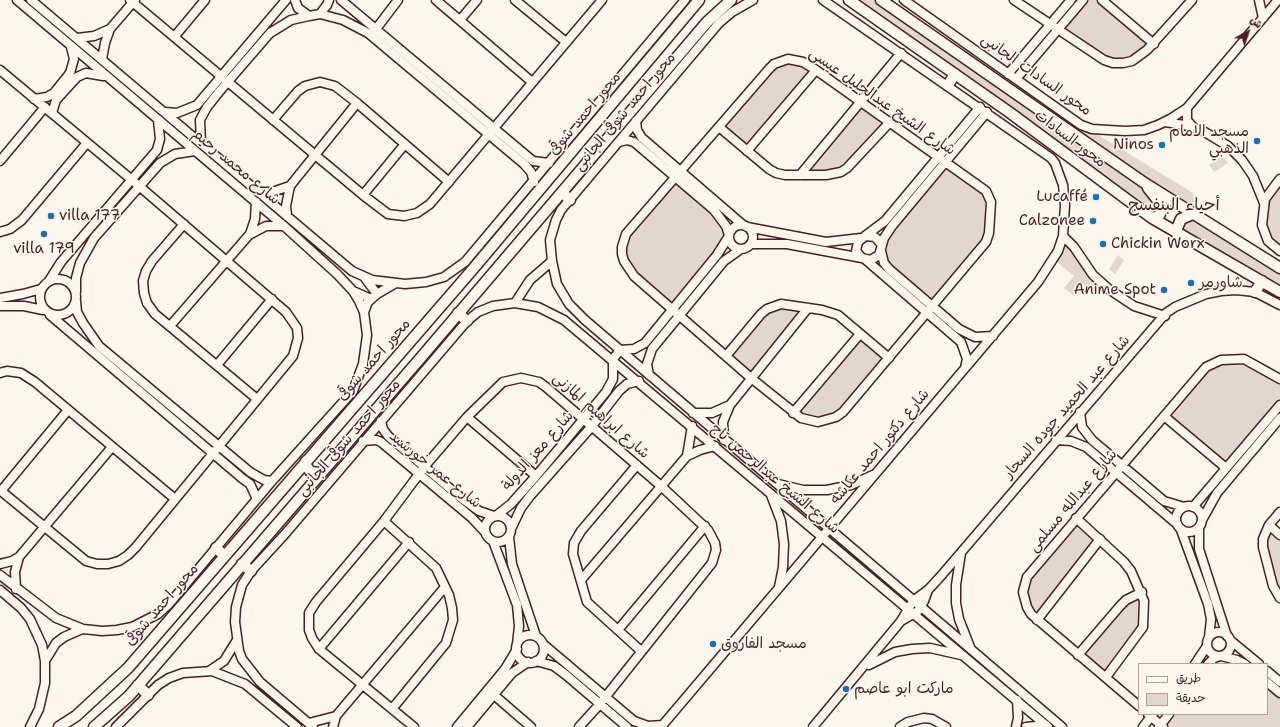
<!DOCTYPE html>
<meta charset="utf-8">
<style>
body{margin:0}
#map{position:relative;width:1280px;height:727px;overflow:hidden;background:#fbf7ec;font-family:"Shantell Sans","Playpen Sans Arabic",sans-serif}
canvas{display:block}
.legend{position:absolute;left:1138px;top:663px;width:130px;height:52px;box-sizing:border-box;background:#fbf7ec;border:1px solid #b4a19f;margin:0;padding:5px 7px;list-style:none;font-size:12px;color:#4a1f2b}
.legend li{display:flex;align-items:center;gap:8px;height:20px}
.legend b{width:20px;border:1px solid #b4a19f}
.north{position:absolute;left:1228px;top:12px;width:40px;height:40px;-webkit-text-stroke:3px #fbf7ec;paint-order:stroke;rotate:40deg;font-size:11px;font-weight:700;line-height:16px;text-align:center;color:#4a1f2b}
.north::after{content:'';display:block;margin:auto;width:14px;height:18px;background:#4a1f2b;clip-path:polygon(50% 0,100% 100%,50% 72%,0 100%)}
</style>
<div id="map">
<canvas width="1280" height="727"></canvas>
<ul class="legend">
<li><b style="height:5px;background:#fbf7ec"></b>طريق</li>
<li><b style="height:11px;background:#e2d7d0"></b>حديقة</li>
</ul>
<div class="north">ش</div>
</div>
<script>
const context = document.querySelector('canvas').getContext('2d');
context.lineJoin = 'round';
function paint(path, color) { context.fillStyle = color; context.fill(path, 'evenodd'); }
const poly = rows => new Path2D(rows.map(r => 'M' + r).join(''));
function trace(path, color, width, dash) { context.strokeStyle = color; context.lineWidth = width; context.lineCap = dash ? 'butt' : 'round'; context.setLineDash(dash || []); context.stroke(path); }
function write(font, color, halo, rows, align = 'center') {
  context.font = font + ' "Shantell Sans","Playpen Sans Arabic",sans-serif'; context.lineWidth = 3; context.setLineDash([]); context.textBaseline = 'middle'; context.strokeStyle = halo; context.fillStyle = color; for (const [text, x, y, turn = 0] of rows) {
    context.save(); context.translate(x, y); context.rotate((+turn || 0) * Math.PI / 180); context.textAlign = isNaN(turn) ? turn : align; if (halo) context.strokeText(text, 0, 0); context.fillText(text, 0, 0); context.restore();
  }
}
const green = poly([
 [849,0,881,0,1051,118,1056,109,1092,129,1103,138,1193,193,1195,207,1203,220,1280,267,1280,291,1177,234,1187,215,1147,184,1162,205,1157,217],
 [1071,0,1102,0,1154,44,1141,55,1113,63,1050,25],
 [788,59,816,70,747,151,719,127,769,69],
 [861,101,890,122,847,168,800,175],
 [1223,156,1228,163,1214,172,1209,165],
 [945,162,989,194,988,238,933,306,884,263,884,238],
 [676,177,714,210,729,236,672,310,628,268,623,240],
 [1280,179,1280,251,1265,237,1267,196],
 [1063,236,1097,279,1088,288,1084,285,1074,296,1064,288,1074,276,1053,259],
 [1118,255,1124,260,1115,274,1109,269],
 [774,305,808,308,751,378,726,356],
 [860,334,889,358,848,405,827,421,793,413],
 [1236,358,1280,379,1280,405,1226,468,1164,416,1200,372],
 [1076,518,1100,539,1037,620,1027,607,1027,577],
 [1269,525,1280,535,1280,598,1264,553],
 [1142,592,1145,619,1106,677,1078,655,1120,606],
 [1267,682,1280,693,1280,727,1163,727,1169,714,1267,714]
]);
const minor = poly([
 [31,0,352,271,372,280,405,284,426,282,444,277,465,262,685,0],
 [130,0,363,195,388,214,404,216,417,213,430,204,602,0],
 [295,0,298,8,309,16,320,14,327,5,329,0],
 [341,0,533,161,549,163],
 [436,0,532,82],
 [515,0,566,42],
 [753,0,732,12,719,23,561,210,556,220,550,240,552,261,557,284,569,304,585,320,1062,727],
 [904,0,1081,125,1092,129,1125,131,1144,130,1158,125,1170,119,1187,108,1278,0],
 [1014,0,1104,60,1113,63,1123,63,1132,61,1147,50,1192,0],
 [1102,0,1154,44],
 [1259,0,1263,18],
 [320,14,343,20,368,33,524,164,531,172,534,182],
 [460,20,477,0],
 [376,29,398,0],
 [175,36,205,0],
 [77,38,94,36,110,29],
 [102,59,105,43,110,29,135,0],
 [788,59,803,62,816,70,986,191,991,202,989,233,986,242,843,412,836,417,818,422,801,418,751,378,634,276,624,261,622,254,622,247,626,234,769,69,774,64,788,59],
 [0,70,132,180,286,312,297,328,298,338,293,356,136,547,128,555,119,561,108,564,97,564,86,561,0,490],
 [1008,74,1071,0],
 [1016,79,1083,0],
 [34,99,47,97,54,93,70,73,74,59,71,47],
 [1187,108,1187,120,1193,127],
 [165,112,177,113,197,105,286,0],
 [52,113,56,100,77,77,86,73,103,76],
 [273,120,298,91,305,86,320,82,335,86,357,103,449,182],
 [636,121,637,130,642,138,743,225],
 [1165,122,1184,125,1203,131,1228,146,1242,160,1253,176,1264,203],
 [719,127,769,169,776,173,785,175,826,175,841,172,847,168,890,122],
 [619,142,627,140,634,142,714,210,726,226,729,235],
 [201,143,200,120,207,107,219,92,270,33,291,20,309,16],
 [747,151,816,70],
 [0,161,45,107],
 [800,175,901,53],
 [1280,179,1265,199,1262,225,1268,241,1280,251],
 [258,192,272,192,290,186,357,103],
 [363,195,405,144],
 [287,216,286,206,290,186],
 [184,224,152,261,146,271,143,281,144,293,147,303,155,314,257,399],
 '729 237a12 12 0 1 1 24 0a12 12 0 1 1-24 0Z',
 [747,227,826,242,861,238],
 [0,232,10,229,22,220,86,144],
 [250,234,255,219,256,202],
 [865,236,885,221,980,107],
 [865,236,875,237,882,245,879,255,871,260,862,258,856,251,858,242,865,236],
 [1063,236,1074,247,1093,275,1110,290,1134,306,1165,316],
 [751,244,787,244,862,258],
 [882,245,884,238,892,226,987,112],
 [881,251,884,263,889,269,959,329,975,337,993,336],
 [866,260,961,342,967,359,965,368],
 [365,278,377,294],
 '40 297a18 18 0 1 1 36 0a18 18 0 1 1-36 0Z',
 [49,281,61,262,157,150,160,139,158,120],
 [353,291,371,299],
 [76,292,76,278,80,263,94,238,160,163,175,154,195,151],
 [0,298,23,294,41,289],
 [76,301,77,312,83,323,99,346,250,472,264,480,272,481],
 [515,303,530,280,552,261],
 [0,306,24,306,43,310],
 [364,312,368,302,377,294,394,284],
 [50,315,243,479,250,484,257,499],
 [170,326,249,235,266,226,284,226],
 [726,356,761,314,767,309,781,304,822,310,838,315,889,358],
 [217,365,272,299],
 [0,373,7,371,21,373,35,382,175,499],
 [649,375,647,364,652,349,724,261,741,249],
 [1080,412,1082,427,1092,440,1164,501,1184,507],
 [693,413,712,413,730,405],
 [793,413,860,334],
 [1164,416,1226,468],
 [467,417,536,476],
 [381,421,383,429,388,436,460,497,479,511,494,516],
 [724,440,723,422,730,405,808,308],
 [1056,440,1071,441,1086,447,1177,524],
 [363,441,376,440,381,442,472,518,485,532],
 [687,456,692,426],
 [637,465,581,531,574,543,573,554,587,602,641,651],
 [778,484,803,490,827,490,851,485,873,475],
 [1,491,68,410],
 [771,495,781,521,784,544,783,567,779,587],
 '1176 519a13 13 0 1 1 26 0a13 13 0 1 1-26 0Z',
 [1193,507,1280,405],
 [1280,512,1269,525,1263,539,1263,547,1273,586,1280,598],
 [497,515,511,504,536,476,606,392,613,379,613,359,620,350,634,349,645,343,717,255,729,236],
 '485 529a13 13 0 1 1 26 0a13 13 0 1 1-26 0Z',
 [1076,518,1124,562,1131,571,1144,601,1143,627,1106,677],
 [1202,520,1217,493,1280,418],
 [384,521,436,568,449,595,452,608,453,620,446,643,392,709],
 [1269,525,1280,535],
 [512,527,521,508,530,496,592,426,619,391,627,384,639,381],
 [1199,528,1199,549,1227,636],
 [1181,530,1208,604,1211,619,1209,637],
 [509,537,512,564,536,636],
 [493,541,517,605,519,626,517,644],
 [961,553,956,585,956,603,959,619,970,647],
 [0,564,12,561,19,557,112,447],
 [0,575,56,618,83,629,102,631,117,630,132,627,158,614,169,604,272,481,353,391,363,364,367,335,364,312,359,301,353,291,337,274,284,226,17,0],
 [581,580,687,456,700,450,715,446],
 [16,589,15,572,19,557],
 [0,590,21,608,30,619,42,645,45,661,45,683,39,709,30,727],
 [1037,620,1100,539],
 [901,621,918,611,924,601,928,590],
 [618,630,705,526],
 '1207 644a12 12 0 1 1 24 0a12 12 0 1 1-24 0Z',
 '516 649a14 14 0 1 1 28 0a14 14 0 1 1-28 0Z',
 [1230,640,1259,664],
 [543,644,634,721,648,726,663,725],
 [319,649,409,542],
 [1078,655,1120,606,1126,600,1142,592],
 [1221,656,1237,660,1245,664],
 [45,661,56,643,64,637,82,629],
 [536,661,554,666,566,675,627,727],
 [1195,664,1207,646],
 [1208,664,1214,658,1220,656],
 [869,665,895,652,912,649,930,648,961,655],
 [209,671,224,661,237,640],
 [1267,671,1280,682],
 [1267,682,1280,693],
 [494,695,531,727],
 [1139,706,1031,614,1027,607,1023,592,1027,577,1206,367,1221,360,1244,359,1280,379],
 [1148,714,1163,727],
 [309,723,336,716],
 [116,727,158,685,169,678,183,673,212,671,245,684,297,727],
 [313,727,260,682,242,659,239,651,235,622,236,607,242,585,251,571,285,534,467,321,478,312,493,306,515,303,538,307,564,320,1048,727],
 [333,727,336,716,445,587],
 [414,727,319,649,312,638,309,630,309,613,316,602,384,521,425,466,467,417,503,382,521,378,539,382,546,387,661,486,708,530,715,543,716,550,712,563,599,705,579,727],
 [457,727,505,669,517,649],
 [467,727,512,673,528,662],
 [661,727,1038,282,1058,251,1063,236,1065,205,1063,185,1055,163,1051,158,823,0],
 [813,727,901,621,913,601,928,590,940,577,1166,313,1175,307,1206,294,1221,291,1236,290,1255,292,1280,305],
 [900,727,908,722,924,718,932,719,946,727],
 [1016,727,1018,718,1017,700],
 [1026,727,1046,725],
 [1143,727,1153,714],
 [1159,727,1169,714]
]);
const major = poly([
 [849,0,1009,112,1152,218,1280,292],
 [881,0,1146,184,1280,268],
 [948,85,955,74],
 [1148,188,1163,207,1159,216,1152,218],
 [562,192,570,200],
 [1177,234,1177,228,1181,219,1193,214],
 [1255,292,1262,281],
 [458,313,467,321],
 [306,461,306,466,311,472,321,473],
 [216,548,225,556],
 [242,564,251,571],
 [138,685,148,695],
 [59,727,76,716,128,668,473,269,699,0],
 [94,727,129,696,424,354,707,22,731,0]
]);
const markers = [
 [1257,141,4,"#1f6fb2"],
 [1162,145,4,"#1f6fb2"],
 [1096,197,4,"#1f6fb2"],
 [51,216,4,"#1f6fb2"],
 [1093,221,4,"#1f6fb2"],
 [44,234,4,"#1f6fb2"],
 [1103,244,4,"#1f6fb2"],
 [1191,283,4,"#1f6fb2"],
 [1164,290,4,"#1f6fb2"],
 [713,644,4,"#1f6fb2"],
 [846,689,4,"#1f6fb2"]
];
const streetNames = [
 ["محور السادات الجانبى",1036,75,35],
 ["شارع الشيخ عبدالجليل عيسى",882,102,35],
 ["محور احمد شوقى الجانبى",625,112,-50],
 ["محور احمد شوقى",585,114,-50],
 ["محور السادات",1070,139,37],
 ["شارع محمد رحيم",236,167,40],
 ["محور احمد شوقى",374,360,-49],
 ["شارع عبد الحميد جوده السحار",1067,407,-49],
 ["شارع ابراهيم المازنى",601,416,41],
 ["محور احمد شوقى الجانبى",349,438,-49],
 ["شارع دكتور احمد عكاشه",880,447,-50],
 ["شارع معز الدولة",538,451,-49],
 ["شارع عمر خورشيد",435,470,39],
 ["شارع الشيخ عبدالرحمن تاج",775,479,40],
 ["شارع عبدالله مسلمى",1073,501,-50],
 ["محور احمد شوقى",162,605,-49]
];
const poiNames = [
 ["مسجد الامام",1249,132],
 ["الذهبي",1249,149],
 ["Ninos",1154,145],
 ["Lucaffé",1088,197],
 ["villa 177",59,216,"left"],
 ["Calzonee",1085,221],
 ["Chickin Worx",1111,244,"left"],
 ["villa 179",44,249,"center"],
 ["شاورمر",1199,283,"left"],
 ["Anime Spot",1156,290],
 ["مسجد الفاروق",721,644,"left"],
 ["ماركت ابو عاصم",854,689,"left"]
];
const quarterNames = [
 ["أحياء البنفسج",1174,206]
];
paint(green, '#e2d7d0');
trace(minor, '#4a1f2b', 11);
trace(major, '#4a1f2b', 13);
trace(minor, '#fbf7ec', 8);
trace(major, '#fbf7ec', 10);
for (const [x, y, r, color] of markers) { const dot = new Path2D(); dot.arc(x, y, r, 0, 2 * Math.PI); context.fillStyle = color; context.fill(dot); trace(dot, '#fbf7ec', 1.5); }
write('15px', '#4a1f2b', '#fbf7ec', streetNames);
write('15px', '#4a1f2b', '#fbf7ec', poiNames, 'right');
write('17px', '#4a1f2b', '#fbf7ec', quarterNames);
</script>
